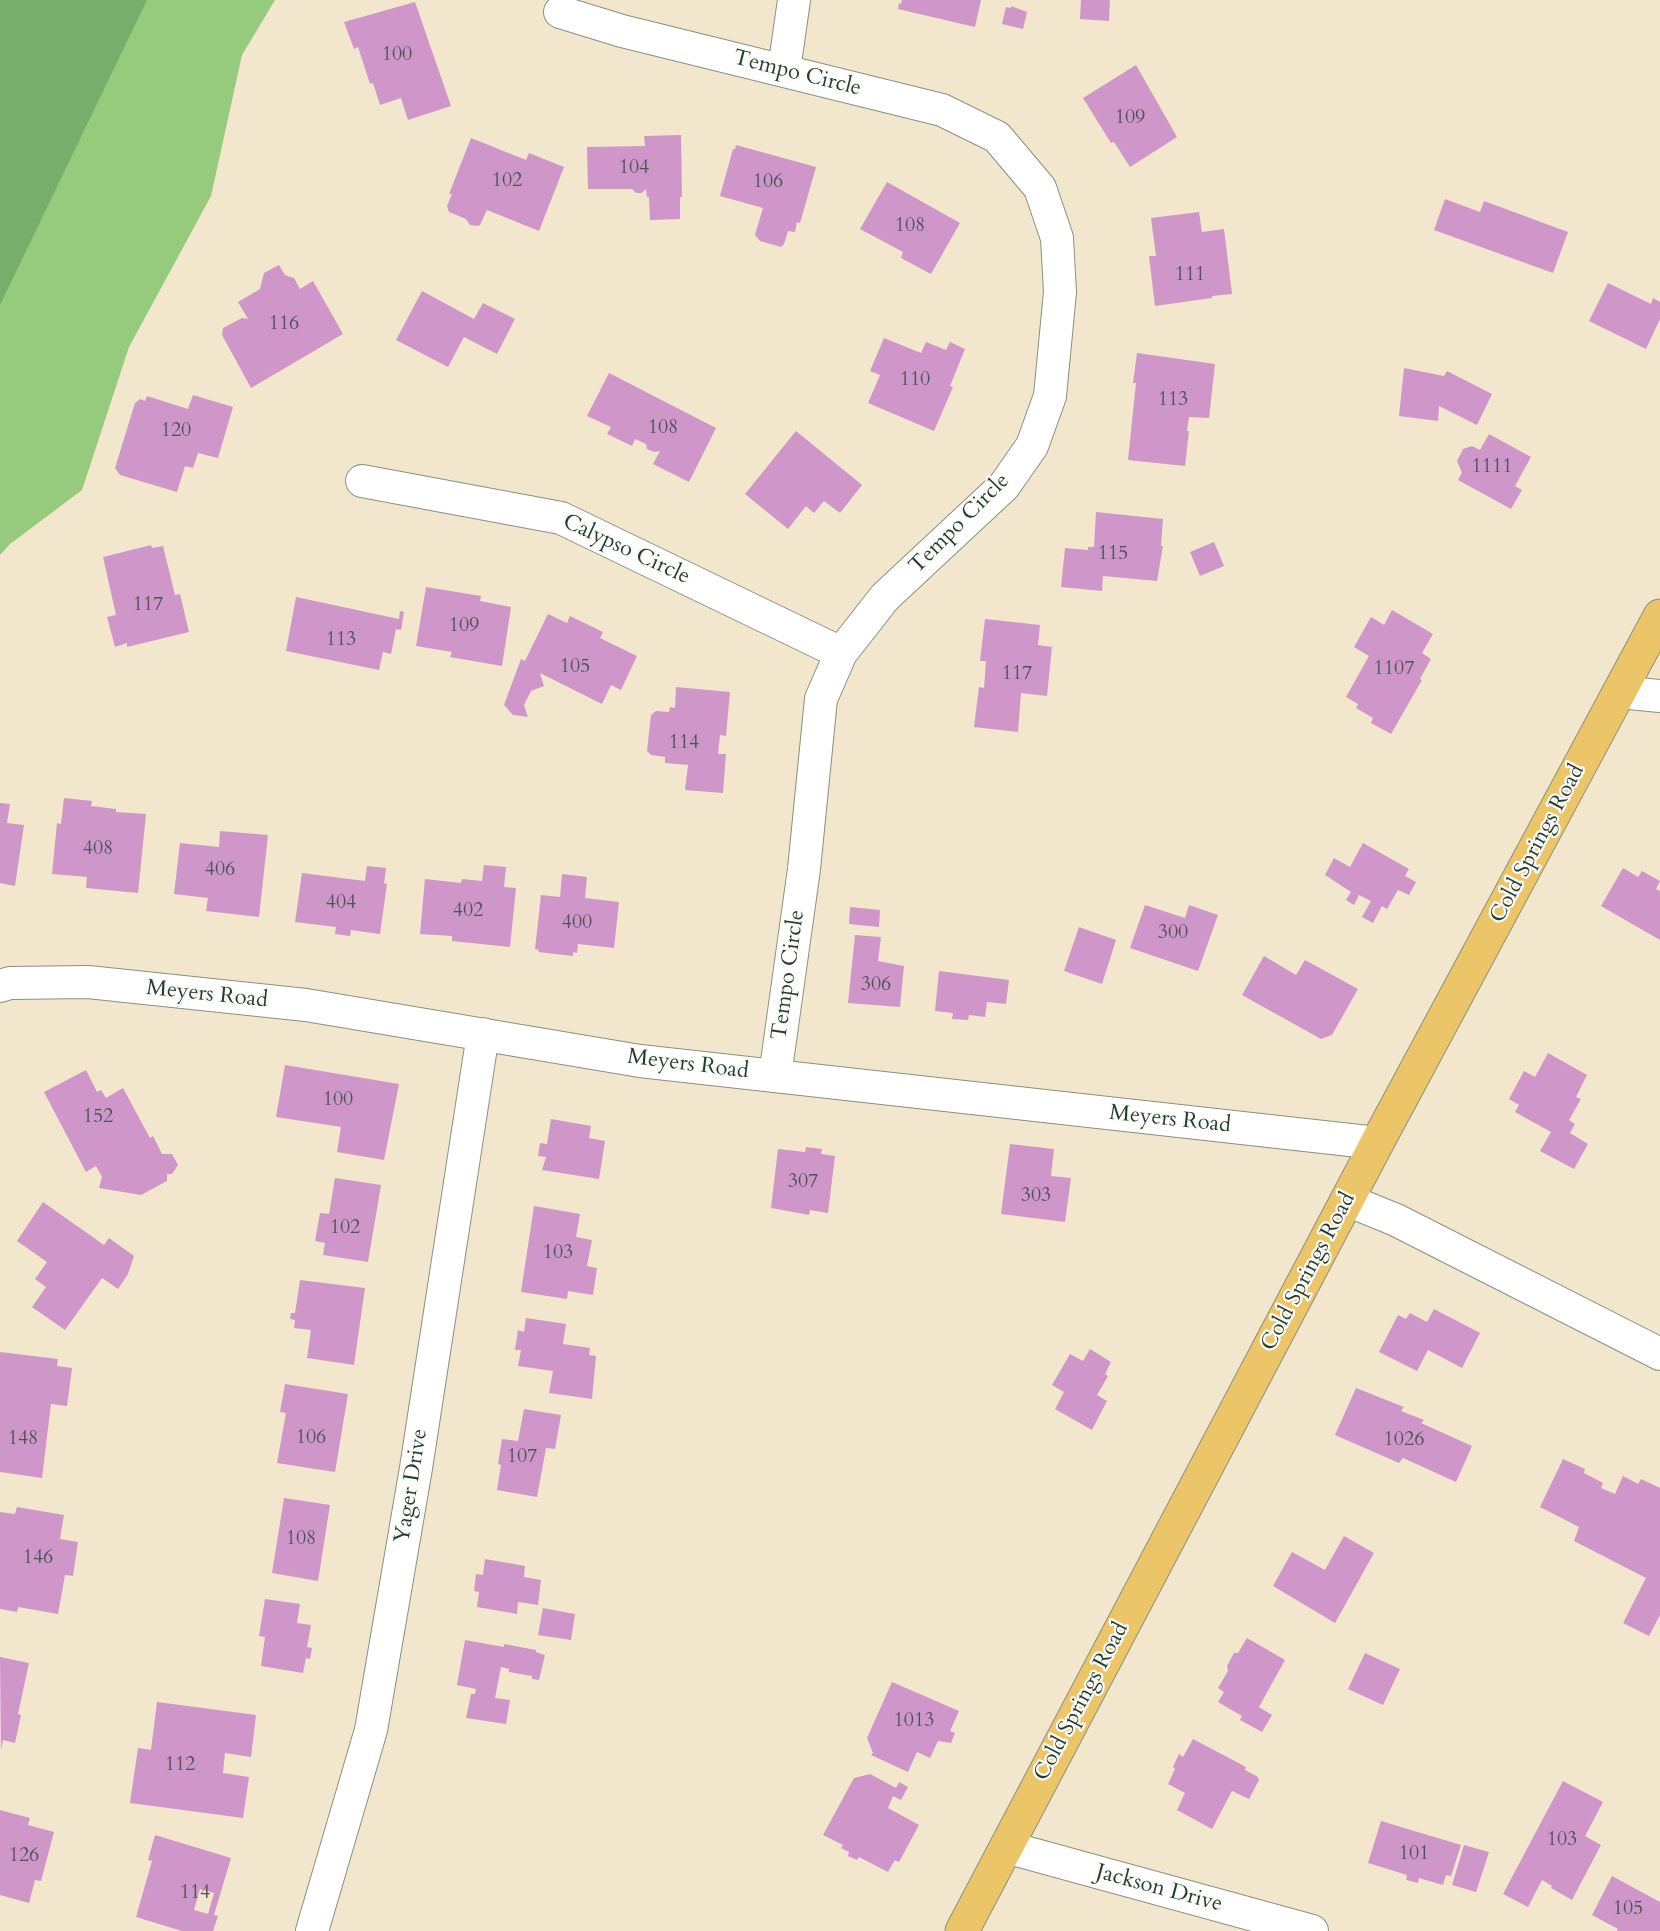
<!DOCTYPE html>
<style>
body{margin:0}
canvas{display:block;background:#f2e6cd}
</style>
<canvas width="1660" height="1931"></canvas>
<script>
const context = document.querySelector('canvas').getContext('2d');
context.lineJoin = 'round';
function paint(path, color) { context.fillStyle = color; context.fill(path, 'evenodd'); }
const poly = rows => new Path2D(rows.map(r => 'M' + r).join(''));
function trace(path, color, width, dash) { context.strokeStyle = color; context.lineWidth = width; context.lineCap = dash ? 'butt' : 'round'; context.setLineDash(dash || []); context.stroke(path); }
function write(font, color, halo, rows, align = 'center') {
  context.font = font + ' Cardo,serif'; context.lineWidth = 4.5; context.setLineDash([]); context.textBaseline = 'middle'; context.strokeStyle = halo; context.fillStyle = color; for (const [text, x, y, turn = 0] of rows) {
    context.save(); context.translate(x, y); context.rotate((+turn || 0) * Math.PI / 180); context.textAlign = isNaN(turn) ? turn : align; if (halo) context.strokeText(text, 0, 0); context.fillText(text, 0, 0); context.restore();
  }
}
const green = poly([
 [0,0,275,0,242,55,211,196,129,347,82,490,10,544,0,555]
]);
const forest = poly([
 [0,0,147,0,0,305]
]);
const building = poly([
 [902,0,981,0,975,27,898,9,899,3,901,4],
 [1081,0,1110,0,1109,21,1080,19],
 [415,2,451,106,408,120,401,98,380,105,373,83,370,84,358,47,354,49,344,22],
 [1011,6,1027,12,1023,29,1002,24,1006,7,1011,8],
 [1136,65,1177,137,1130,167,1114,142,1111,143,1083,98],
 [681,135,682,197,680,197,680,219,650,220,649,197,647,197,646,189,642,193,636,193,632,189,588,189,587,147,645,146,644,136],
 [471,138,526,160,529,153,564,167,539,231,487,210,480,225,478,226,470,225,466,219,449,212,447,206,452,194,449,194],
 [736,145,816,167,800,223,797,222,795,232,788,231,784,244,781,247,760,241,755,235,763,208,720,196,733,149,735,149],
 [887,182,960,223,931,274,901,258,903,252,860,229],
 [1445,199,1480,212,1484,201,1568,232,1553,273,1434,230],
 [1199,212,1202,232,1224,229,1232,294,1212,296,1212,298,1155,306,1149,256,1156,256,1151,218],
 [279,265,285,275,294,278,300,289,313,281,343,334,251,388,222,335,223,328,242,318,248,319,238,302,260,289,264,273],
 [1608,283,1651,304,1653,298,1660,302,1660,319,1646,349,1589,321],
 [422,291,474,319,483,303,515,319,497,354,464,337,448,367,396,340],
 [884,338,921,353,926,342,946,350,950,342,965,349,950,386,953,387,934,431,868,403,880,375,870,371],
 [1137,353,1215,364,1209,418,1189,417,1187,431,1189,431,1185,466,1128,460,1136,383,1133,383],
 [1404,368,1444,376,1447,371,1492,394,1477,425,1439,406,1438,421,1399,416],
 [609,373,716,428,689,482,653,464,660,451,654,452,647,449,646,444,635,439,632,446,607,434,611,427,587,416],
 [193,395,233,407,218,458,198,453,193,468,185,466,177,492,120,475,115,468,135,403,140,399,145,401,147,396,188,409],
 [796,431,862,485,840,513,824,501,814,513,806,506,788,529,745,494],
 [1489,434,1531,457,1515,486,1522,490,1511,509,1458,480,1462,473,1457,461,1463,449,1472,446,1480,450],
 [1096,512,1163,519,1161,546,1163,546,1157,581,1103,576,1102,591,1061,587,1065,548,1088,550,1088,547,1094,547],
 [1214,542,1224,566,1200,576,1190,552],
 [151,545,152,548,163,546,175,595,180,594,189,632,127,647,127,643,115,647,107,617,116,615,103,557],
 [426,587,481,596,480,601,511,607,502,666,450,657,452,652,416,646],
 [296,597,399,619,400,611,404,612,401,630,396,629,391,654,383,652,379,670,286,651],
 [1392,610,1433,634,1422,653,1431,659,1420,679,1422,680,1391,734,1371,723,1373,718,1356,708,1358,704,1346,697,1369,656,1354,647,1371,617,1384,625],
 [548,614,567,623,570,616,603,632,600,638,637,656,621,690,611,685,602,704,540,673,544,686,531,691,524,705,528,717,513,715,504,705,521,659,525,661],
 [985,619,1040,625,1038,645,1052,647,1047,696,1021,693,1018,732,974,727,979,687,984,688,986,661,980,661],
 [676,687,730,692,726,736,720,735,718,754,726,754,723,793,685,790,688,765,665,763,665,757,651,755,647,751,651,715,656,711,669,712,670,707,675,708],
 [64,798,92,801,91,806,116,809,116,812,146,814,138,893,86,888,87,877,52,874,57,823,61,824],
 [0,803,10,804,7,823,24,825,15,886,0,883],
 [220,831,268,835,259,917,206,911,208,898,174,894,180,843,219,847],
 [1363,843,1409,869,1405,876,1416,882,1409,895,1398,890,1387,909,1382,906,1373,923,1362,917,1371,901,1359,895,1354,905,1346,900,1351,892,1325,875,1334,858,1350,867],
 [484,865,506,867,504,887,516,888,510,947,452,941,452,936,420,934,425,879,461,883,462,879,482,881],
 [367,866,386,868,384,883,387,884,380,934,351,930,350,936,335,934,336,927,295,922,302,873,365,881],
 [1623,868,1638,877,1642,871,1660,881,1656,889,1660,891,1660,940,1601,906],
 [562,874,587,877,585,898,619,902,614,948,578,944,577,953,573,952,573,956,538,952,539,950,535,949,541,895,560,897],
 [1145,905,1185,918,1189,905,1218,915,1198,971,1130,948],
 [850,907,880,910,879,927,849,924],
 [1079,927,1116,940,1102,984,1064,971],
 [855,935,881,937,878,961,904,966,900,1007,848,1003],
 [1264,956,1296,975,1305,960,1358,989,1332,1035,1321,1039,1242,995],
 [939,971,1009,980,1006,1004,987,1002,985,1017,969,1015,968,1020,952,1019,953,1013,935,1011],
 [1548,1053,1587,1075,1576,1097,1581,1099,1569,1120,1575,1124,1570,1133,1588,1144,1574,1169,1540,1151,1551,1132,1515,1112,1519,1105,1509,1099,1524,1071,1535,1077],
 [285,1065,399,1084,384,1160,337,1152,341,1127,276,1117],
 [86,1070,97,1092,101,1090,106,1098,123,1088,150,1138,153,1136,162,1154,172,1154,178,1165,172,1174,167,1174,167,1181,141,1195,99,1188,102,1177,96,1166,86,1172,44,1092],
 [551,1119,591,1126,589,1138,605,1141,599,1179,542,1170,546,1157,538,1156,540,1143,547,1144],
 [1010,1144,1054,1149,1051,1176,1071,1178,1065,1222,1001,1214],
 [806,1147,822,1149,821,1154,835,1156,828,1213,810,1210,809,1215,771,1208,778,1149,805,1152],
 [335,1178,381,1185,368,1262,323,1255,325,1243,315,1241,320,1213,329,1214],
 [43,1202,104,1245,109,1238,134,1256,128,1274,118,1289,102,1278,65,1330,32,1307,46,1287,35,1279,47,1262,17,1241],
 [534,1206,580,1214,576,1237,592,1240,587,1266,597,1268,593,1295,568,1291,567,1299,521,1292],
 [300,1280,365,1288,354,1365,307,1358,311,1330,294,1328,295,1320,290,1319,291,1313,295,1313],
 [1434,1309,1480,1333,1462,1368,1428,1350,1417,1371,1379,1352,1398,1315,1406,1319,1410,1313,1427,1322],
 [526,1318,566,1324,563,1344,590,1348,589,1355,596,1356,592,1399,549,1393,553,1371,518,1366,521,1350,515,1350,518,1330,524,1332],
 [1090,1349,1111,1362,1105,1374,1108,1376,1097,1395,1107,1401,1092,1430,1055,1409,1064,1392,1052,1385,1070,1354,1083,1361],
 [0,1352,58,1359,57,1366,72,1368,67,1406,51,1404,42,1478,0,1472],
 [285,1384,348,1394,335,1472,277,1463,286,1413,280,1412],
 [1356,1388,1404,1407,1401,1411,1424,1420,1421,1423,1472,1446,1456,1482,1403,1458,1399,1463,1335,1435],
 [524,1409,561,1415,555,1449,546,1448,537,1497,497,1490,501,1465,498,1464,502,1439,518,1441],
 [1563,1459,1585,1469,1584,1473,1603,1483,1601,1488,1615,1494,1623,1476,1638,1484,1641,1479,1660,1488,1660,1615,1649,1636,1623,1623,1646,1578,1574,1541,1579,1527,1540,1507],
 [284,1498,330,1505,318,1581,272,1573],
 [17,1507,64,1515,60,1539,78,1542,73,1576,65,1575,58,1614,18,1607,17,1612,0,1609,0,1512,15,1514],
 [1344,1536,1374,1553,1335,1623,1273,1586,1292,1552,1325,1570],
 [485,1559,525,1566,524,1577,541,1580,538,1605,518,1602,517,1614,477,1607,479,1592,474,1591,476,1574,483,1575],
 [265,1599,300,1604,297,1623,311,1625,307,1647,312,1648,310,1659,306,1658,303,1673,261,1666,265,1637,259,1636],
 [543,1608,575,1614,571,1640,538,1635],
 [1247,1638,1285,1660,1259,1707,1272,1715,1262,1732,1240,1720,1242,1716,1218,1702,1224,1692,1218,1688,1228,1671,1227,1666,1234,1653,1238,1653],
 [465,1640,504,1647,504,1644,536,1650,536,1652,545,1655,539,1680,532,1679,532,1676,509,1672,509,1669,501,1667,495,1698,510,1700,506,1724,466,1718,471,1694,475,1694,476,1689,457,1685],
 [1365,1653,1400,1669,1383,1705,1348,1689],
 [0,1657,29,1663,18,1714,21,1715,15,1743,3,1740,1,1750],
 [892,1682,959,1711,950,1731,955,1733,951,1743,938,1741,930,1758,917,1752,908,1772,871,1755,873,1753,867,1738],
 [157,1702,256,1715,251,1757,225,1753,223,1773,249,1777,243,1818,130,1803,138,1748,151,1750],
 [1193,1739,1246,1767,1245,1770,1258,1777,1259,1780,1249,1799,1232,1791,1212,1829,1177,1810,1185,1793,1168,1784,1175,1769,1173,1767,1179,1754,1183,1757],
 [870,1774,896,1788,899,1782,908,1787,901,1800,893,1796,888,1808,919,1825,899,1862,895,1860,888,1872,859,1857,857,1860,848,1856,849,1852,841,1848,843,1845,823,1835,854,1778],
 [1563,1781,1603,1802,1585,1836,1601,1845,1572,1900,1551,1888,1552,1886,1542,1880,1528,1907,1503,1894],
 [0,1810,30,1818,28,1825,54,1832,41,1881,35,1880,29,1903,0,1895],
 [1381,1821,1461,1845,1451,1876,1446,1875,1443,1885,1419,1878,1418,1883,1406,1880,1407,1875,1368,1863],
 [155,1835,231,1858,214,1915,218,1916,213,1931,182,1931,136,1917,152,1861,148,1860],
 [200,1889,214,1893,208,1914,194,1910],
 [1464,1845,1489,1852,1476,1892,1452,1885],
 [1612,1876,1660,1902,1660,1931,1617,1931,1618,1929,1592,1915]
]);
const minor = poly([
 [560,12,622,31,942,110,997,137,1040,188,1057,238,1060,292,1050,396,1032,446,1004,486,885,597,841,653,821,699,804,869,775,1076],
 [784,70,794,0],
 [362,481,561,518,841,653],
 [1619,692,1660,696],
 [0,986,10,983,88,982,306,1005,640,1061,1377,1143],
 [1347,1200,1396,1220,1660,1354],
 [1006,1847,1312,1931],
 [312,1931,371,1730,416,1468,483,1034]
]);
const primary = poly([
 [962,1931,1377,1143,1660,616]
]);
const numberNames = [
 ["100",397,55],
 ["109",1130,118],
 ["104",634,168],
 ["102",507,181],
 ["106",768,182],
 ["108",910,226],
 ["111",1190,275],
 ["116",284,324],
 ["110",915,380],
 ["113",1173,400],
 ["108",663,428],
 ["120",176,431],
 ["1111",1492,467],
 ["115",1113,554],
 ["117",148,605],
 ["109",464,626],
 ["113",341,640],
 ["105",575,667],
 ["1107",1394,669],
 ["117",1017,674],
 ["114",684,743],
 ["408",98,849],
 ["406",220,870],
 ["404",341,903],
 ["402",468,911],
 ["400",577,923],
 ["300",1173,933],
 ["306",876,985],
 ["100",338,1100],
 ["152",98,1117],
 ["307",803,1182],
 ["303",1036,1196],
 ["102",345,1228],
 ["103",558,1253],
 ["106",311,1438],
 ["148",23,1439],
 ["1026",1404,1440],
 ["107",522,1457],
 ["108",301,1539],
 ["146",38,1558],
 ["1013",914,1721],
 ["112",180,1765],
 ["103",1562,1840],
 ["101",1414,1854],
 ["126",24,1856],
 ["114",195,1893],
 ["105",1628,1909]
];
const streetNames = [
 ["Tempo Circle",797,74,14],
 ["Tempo Circle",960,524,-45],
 ["Calypso Circle",626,550,25],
 ["Cold Springs Road",1538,844,-62],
 ["Tempo Circle",789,975,-82],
 ["Meyers Road",207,995,6],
 ["Meyers Road",688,1065,7],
 ["Meyers Road",1170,1120,6],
 ["Cold Springs Road",1309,1272,-62],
 ["Yager Drive",412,1486,-81],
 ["Cold Springs Road",1082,1702,-62],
 ["Jackson Drive",1159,1889,15]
];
paint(green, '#96ca7c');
paint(forest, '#78ae6c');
paint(building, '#cf97c9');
trace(minor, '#889280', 34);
trace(primary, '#889280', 35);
trace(minor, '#fff', 32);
trace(primary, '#edc569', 33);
write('20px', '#4b5459', null, numberNames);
write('22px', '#1f3d34', '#fdfcf7', streetNames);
</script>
